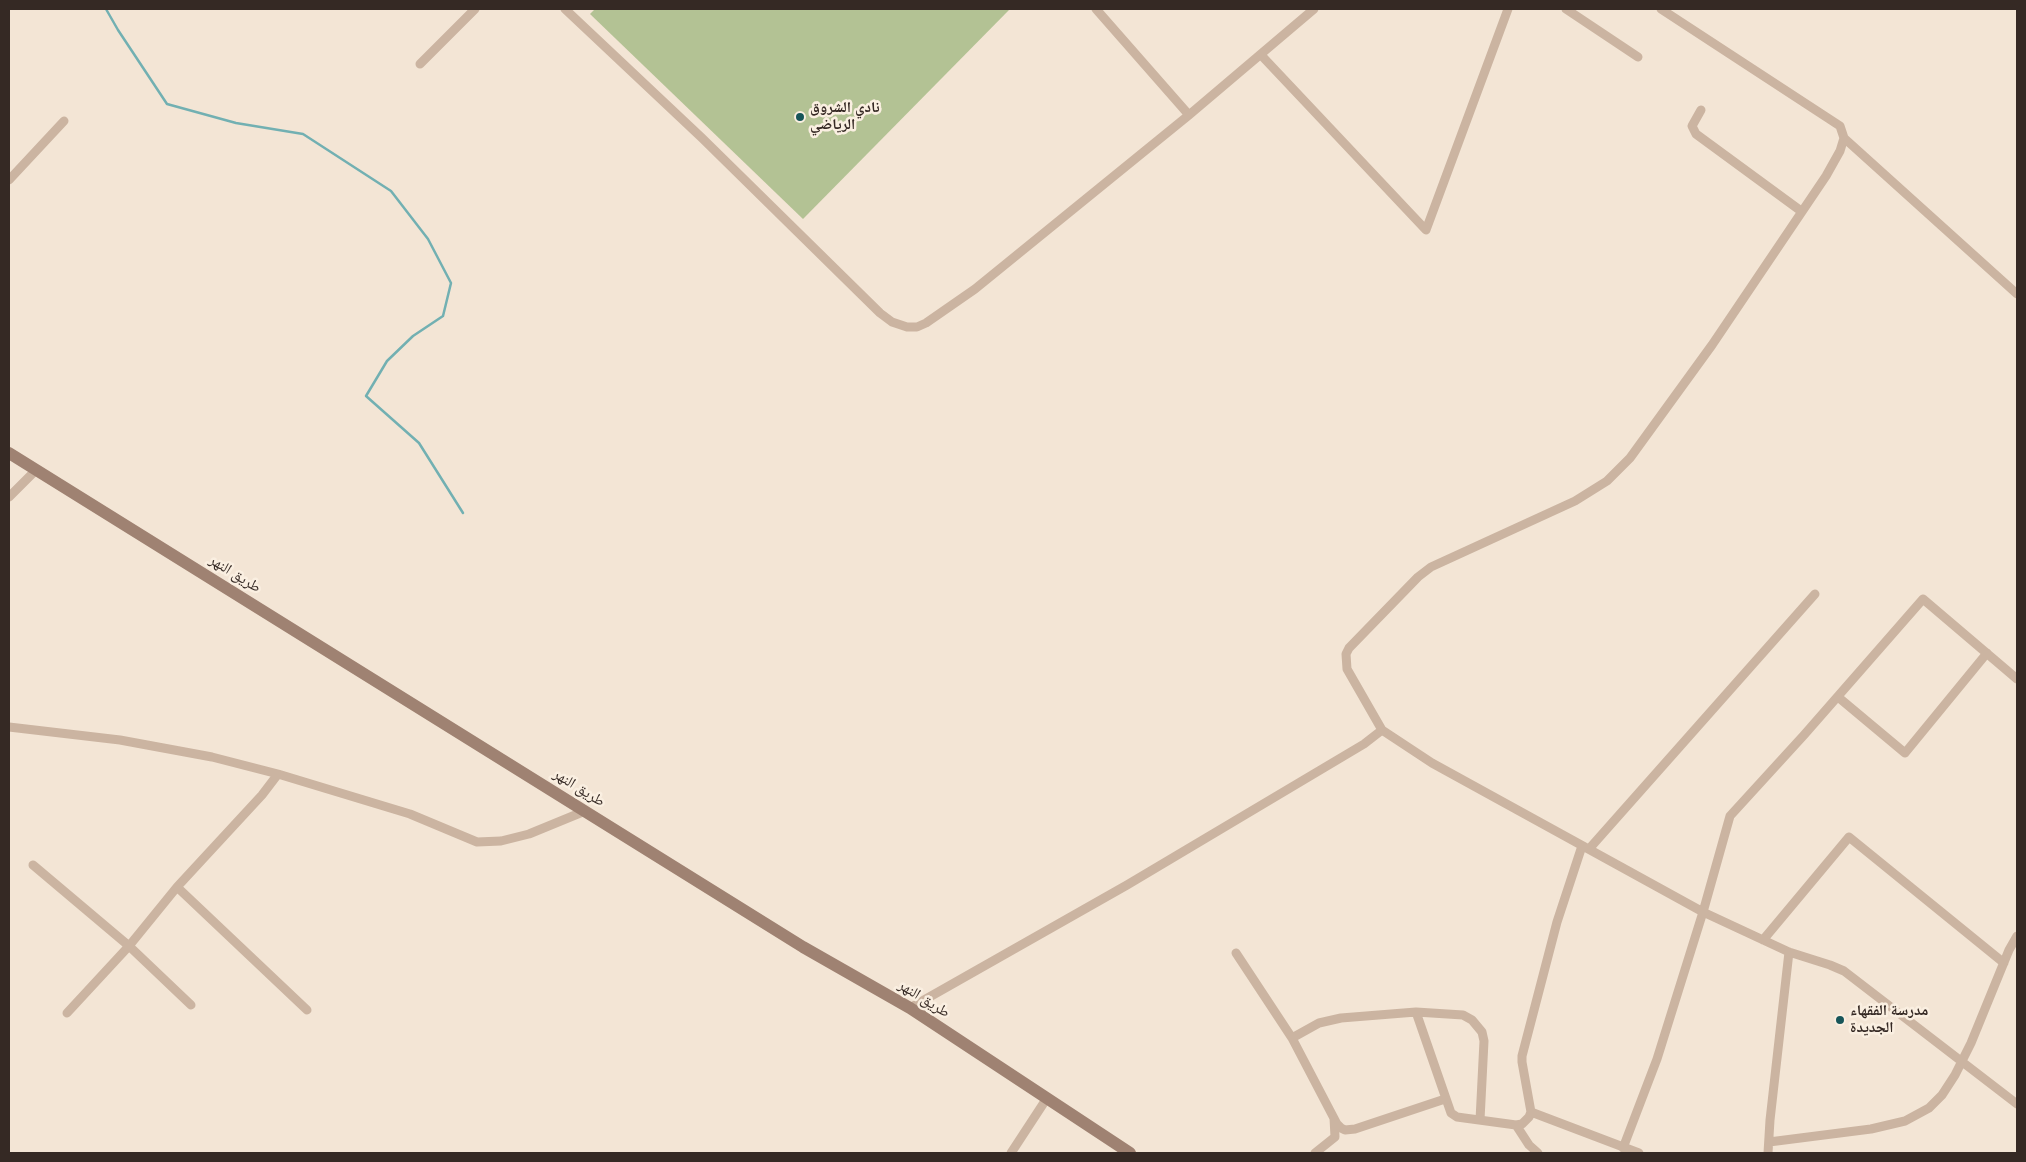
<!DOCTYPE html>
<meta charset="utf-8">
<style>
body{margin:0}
#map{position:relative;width:2026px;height:1162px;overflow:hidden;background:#f3e5d5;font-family:"Open Sans",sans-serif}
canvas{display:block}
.frame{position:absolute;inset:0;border:10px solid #352924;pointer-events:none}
</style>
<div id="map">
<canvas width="2026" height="1162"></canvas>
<div class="frame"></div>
</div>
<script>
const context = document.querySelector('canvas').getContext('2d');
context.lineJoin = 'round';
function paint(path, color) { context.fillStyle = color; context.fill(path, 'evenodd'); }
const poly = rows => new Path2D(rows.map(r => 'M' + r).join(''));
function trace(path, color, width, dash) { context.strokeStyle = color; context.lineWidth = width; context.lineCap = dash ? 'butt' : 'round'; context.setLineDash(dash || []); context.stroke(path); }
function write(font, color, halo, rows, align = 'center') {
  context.font = font + ' "Open Sans","Noto Naskh Arabic",sans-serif'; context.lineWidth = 5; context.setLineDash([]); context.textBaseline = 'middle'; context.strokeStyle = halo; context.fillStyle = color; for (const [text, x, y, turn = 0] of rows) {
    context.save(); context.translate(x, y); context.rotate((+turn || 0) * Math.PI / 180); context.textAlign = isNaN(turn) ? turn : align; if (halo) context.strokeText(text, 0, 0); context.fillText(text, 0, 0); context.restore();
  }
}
const green = poly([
 [595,9,1010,9,803,219,590,14]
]);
const stream = poly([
 [106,9,118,30,167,104,236,123,303,134,391,191,428,239,451,283,443,316,413,336,387,361,366,396,419,443,463,513]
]);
const minor = poly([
 [565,9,702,138,880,313,892,322,907,327,917,327,926,323,975,289,1189,115,1314,9],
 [1096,9,1189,115],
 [1566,9,1638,57],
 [1261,55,1426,230,1508,9],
 [420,64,475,9],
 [1701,110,1692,126,1696,134,1801,211],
 [1844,138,2017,294],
 [9,180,64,121],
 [9,497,36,470],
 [1838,697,1905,753,1987,653],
 [9,727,120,740,212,757,278,774,410,814,477,842,501,841,529,834,585,811],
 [1382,730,1432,763,1703,912,1789,952,1830,965,1844,971,2017,1104],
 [1589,849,1815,594],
 [33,865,129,946,191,1005],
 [177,887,307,1010],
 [1763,940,1849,837,2004,963],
 [1236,953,1292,1038,1337,1124,1341,1128,1345,1130,1355,1129,1445,1099],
 [910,1008,1127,885,1364,744,1382,730,1347,669,1346,654,1349,648,1418,577,1431,567,1575,501,1607,481,1630,458,1712,345,1826,176,1840,151,1844,138,1840,126,1661,9],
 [1416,1012,1463,1015,1472,1020,1482,1032,1484,1041,1480,1120],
 [67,1013,129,946,177,887,262,795,278,774],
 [1292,1038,1319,1023,1341,1018,1416,1012,1451,1113,1457,1117,1516,1125,1522,1124,1529,1117,1531,1112,1522,1062,1522,1056,1557,922,1582,846],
 [1531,1112,1639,1153],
 [1516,1125,1529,1145,1538,1153],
 [1769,1142,1871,1129,1905,1121,1929,1108,1942,1095,1955,1075,1971,1043,2009,950,2017,936],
 [1623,1148,1657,1059,1703,912,1730,816,1804,735,1923,599,2017,679],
 [1011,1153,1047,1098],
 [1315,1153,1335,1137,1334,1118],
 [1768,1153,1770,1120,1789,952]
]);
const secondary = poly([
 [9,453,803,947,910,1008,1130,1153]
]);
const markers = [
 [800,117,5,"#175559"],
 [1840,1020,5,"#175559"]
];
const poiNames = [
 ["نادي الشروق",810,108],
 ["الرياضي",810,125],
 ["مدرسة الفقهاء",1850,1011],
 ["الجديدة",1850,1028]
];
const streetNames = [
 ["طريق النهر",235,574,32],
 ["طريق النهر",579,788,32],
 ["طريق النهر",924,999,32]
];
paint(green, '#b3c294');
trace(stream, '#72b0b2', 2.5);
trace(minor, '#cbb4a1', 9);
trace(secondary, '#9f8272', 12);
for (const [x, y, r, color] of markers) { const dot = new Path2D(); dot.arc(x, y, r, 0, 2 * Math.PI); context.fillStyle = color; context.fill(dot); trace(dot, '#faefe1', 2); }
write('bold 15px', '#352924', '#faefe1', poiNames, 'left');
write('15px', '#352924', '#faefe1', streetNames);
</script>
